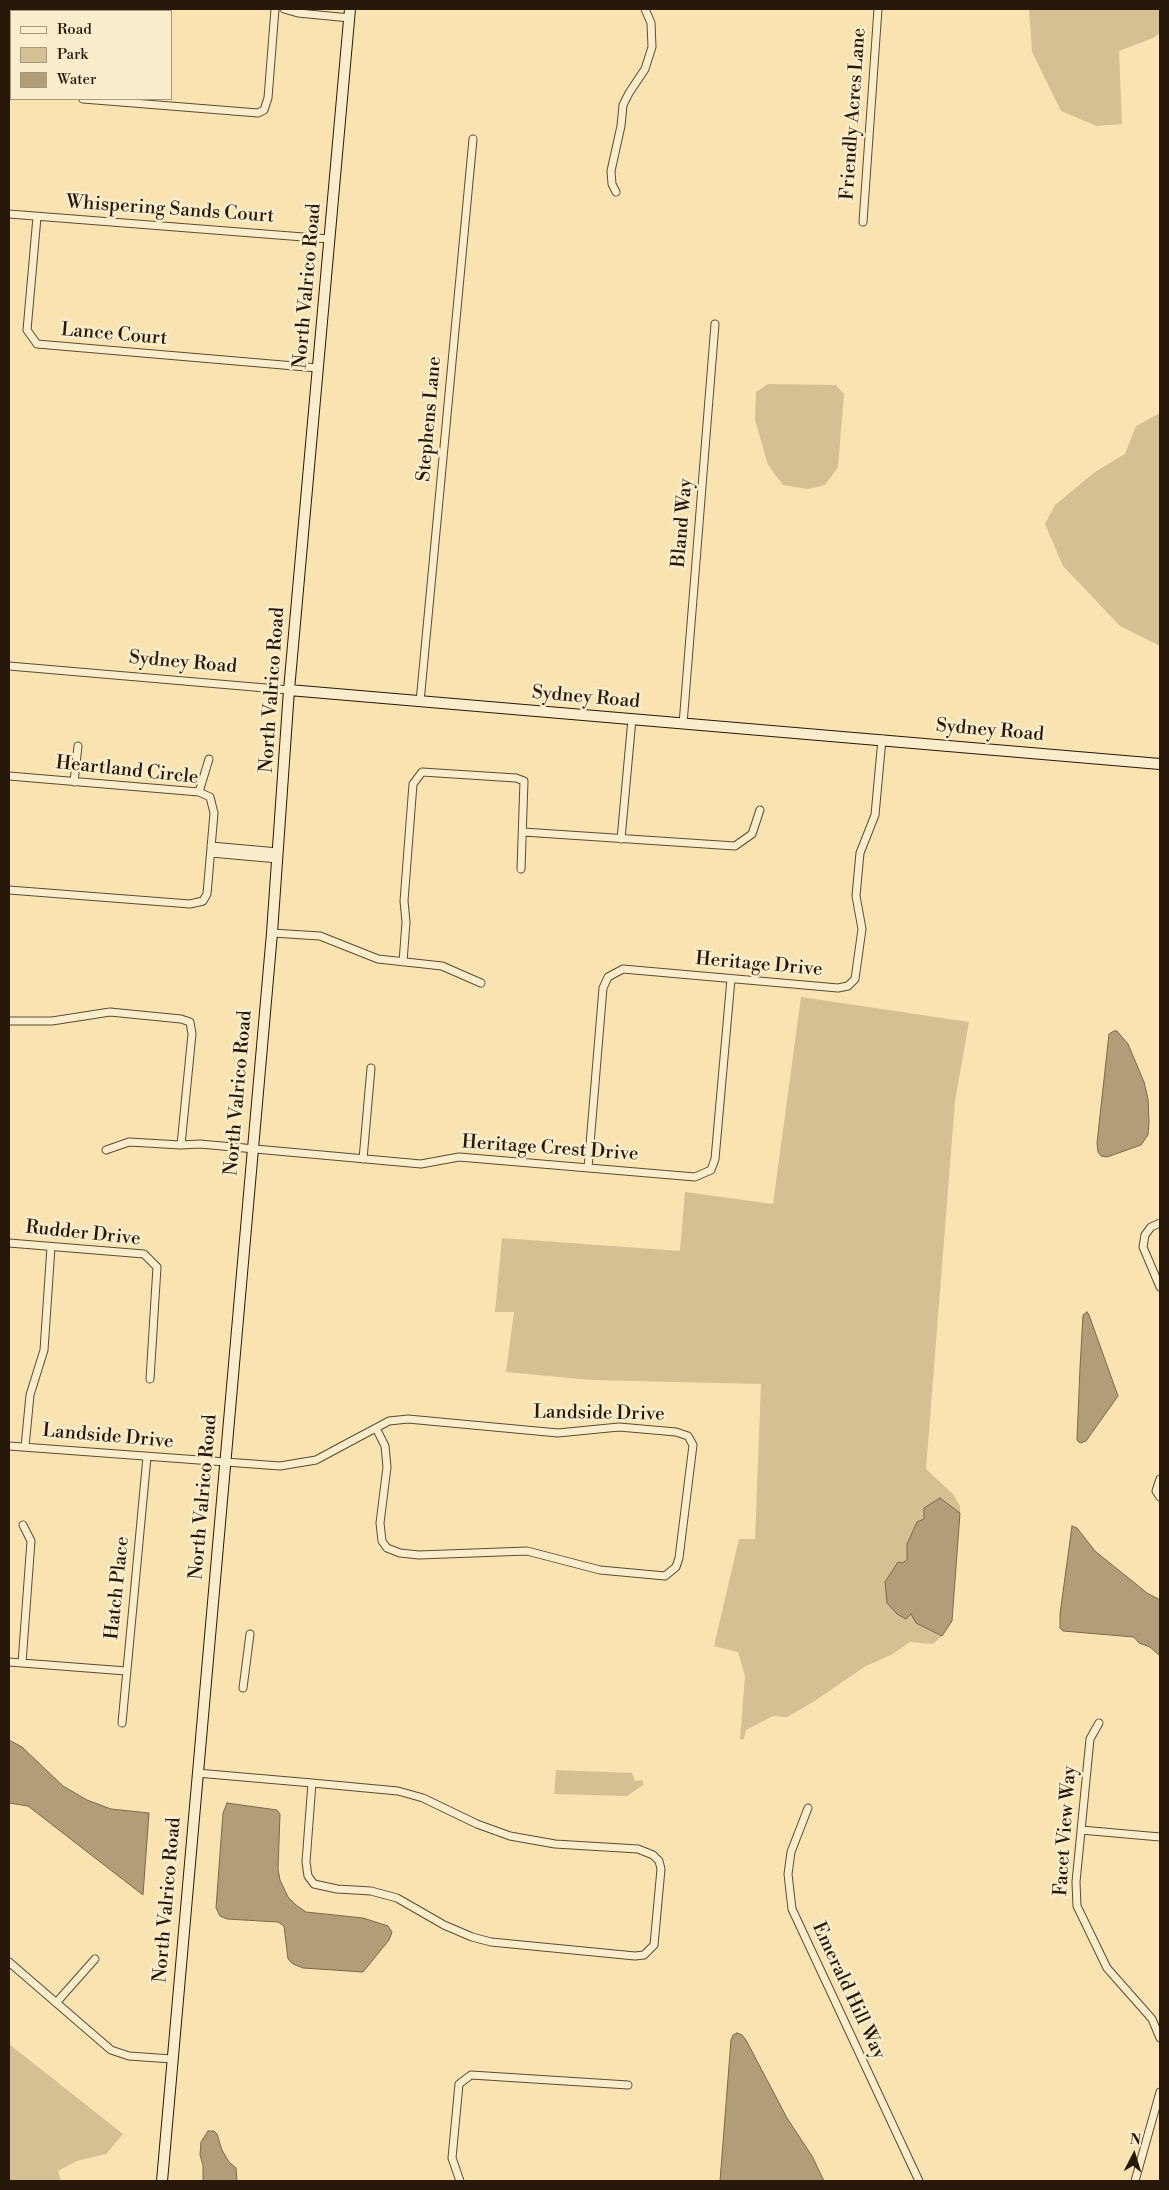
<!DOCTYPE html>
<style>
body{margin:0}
#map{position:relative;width:1169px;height:2190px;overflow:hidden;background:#f8e3b1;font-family:"Libre Bodoni",serif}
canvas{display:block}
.frame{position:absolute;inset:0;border:10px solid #281809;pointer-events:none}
.legend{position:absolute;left:10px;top:10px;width:162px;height:90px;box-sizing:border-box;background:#faedcc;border:1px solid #a6987e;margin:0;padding:6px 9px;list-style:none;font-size:15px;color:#281809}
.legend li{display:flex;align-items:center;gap:10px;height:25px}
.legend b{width:25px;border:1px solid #a6987e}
.north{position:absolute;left:1109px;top:2130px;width:50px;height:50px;-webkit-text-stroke:4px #faedcc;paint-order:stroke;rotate:5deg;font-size:14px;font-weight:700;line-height:20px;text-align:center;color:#281809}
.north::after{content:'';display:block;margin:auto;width:18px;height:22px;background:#281809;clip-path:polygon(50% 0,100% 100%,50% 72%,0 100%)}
</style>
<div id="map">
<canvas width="1169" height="2190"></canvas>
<div class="frame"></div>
<ul class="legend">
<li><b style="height:6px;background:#faedcc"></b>Road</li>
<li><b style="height:14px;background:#d5c094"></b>Park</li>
<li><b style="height:14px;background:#b19e78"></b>Water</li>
</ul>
<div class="north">N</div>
</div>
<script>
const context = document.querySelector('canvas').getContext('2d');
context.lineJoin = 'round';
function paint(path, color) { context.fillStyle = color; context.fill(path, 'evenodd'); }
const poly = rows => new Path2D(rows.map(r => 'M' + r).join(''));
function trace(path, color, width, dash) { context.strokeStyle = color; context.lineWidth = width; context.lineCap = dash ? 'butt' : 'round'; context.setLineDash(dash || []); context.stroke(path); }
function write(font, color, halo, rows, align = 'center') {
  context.font = font + ' "Libre Bodoni",serif'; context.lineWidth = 5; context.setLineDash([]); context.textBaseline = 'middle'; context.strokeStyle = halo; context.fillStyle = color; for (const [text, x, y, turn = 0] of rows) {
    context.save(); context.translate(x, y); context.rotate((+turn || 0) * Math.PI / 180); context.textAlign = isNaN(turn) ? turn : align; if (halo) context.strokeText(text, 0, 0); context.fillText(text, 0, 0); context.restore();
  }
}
const green = poly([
 [1029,9,1160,9,1160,33,1153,38,1119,51,1122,124,1097,126,1061,111,1032,52],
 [768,384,836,385,844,394,838,467,825,485,808,489,783,485,768,465,755,420,756,392],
 [1160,413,1160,646,1120,626,1063,566,1045,524,1055,505,1095,472,1125,454,1136,426],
 [801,997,969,1022,955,1101,926,1469,953,1494,960,1506,960,1513,940,1498,924,1520,917,1522,907,1544,907,1560,902,1563,898,1563,885,1583,887,1603,897,1614,906,1619,910,1613,926,1628,942,1636,933,1644,910,1642,891,1655,866,1666,813,1702,787,1717,773,1716,746,1730,744,1739,740,1740,745,1676,738,1652,714,1646,739,1539,755,1539,761,1384,591,1380,506,1372,514,1312,495,1312,502,1238,680,1251,685,1192,773,1204],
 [556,1770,632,1773,635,1781,643,1780,643,1785,627,1796,554,1794],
 [9,2044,123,2134,106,2154,77,2161,58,2171,61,2181,9,2181]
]);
const water = poly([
 [1114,1031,1117,1031,1128,1044,1144,1082,1148,1099,1149,1122,1148,1135,1141,1145,1107,1157,1101,1156,1098,1152,1097,1143,1109,1034,1114,1031],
 [1087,1312,1089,1315,1118,1396,1086,1441,1080,1443,1077,1440,1080,1368,1083,1315,1087,1312],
 [940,1498,960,1513,952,1621,942,1636,916,1623,911,1614,906,1619,897,1614,887,1603,885,1582,898,1562,902,1563,907,1560,907,1544,917,1522,924,1519,924,1508,940,1498],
 [1072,1526,1077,1528,1095,1551,1147,1593,1160,1600,1160,1656,1150,1647,1139,1643,1134,1637,1063,1631,1060,1628,1060,1614,1072,1526],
 [9,1740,22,1747,63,1786,87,1800,111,1809,149,1813,143,1895,28,1806,9,1803,9,1740],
 [227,1803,277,1810,280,1814,278,1869,280,1880,288,1897,296,1905,306,1912,363,1918,388,1926,392,1932,389,1940,363,1972,303,1968,293,1964,288,1959,284,1926,278,1922,227,1919,220,1916,216,1908,223,1813,227,1803],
 [737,2033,742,2035,746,2040,787,2118,812,2156,824,2181,720,2181,731,2040,733,2035,737,2033],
 [208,2131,214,2131,217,2134,222,2150,229,2162,236,2168,237,2181,203,2181,203,2165,200,2155,201,2142,208,2131]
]);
const street = poly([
 [284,9,298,13,350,18],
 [9,91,11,92],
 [83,99,258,113,264,110,268,98,275,9],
 [616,192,612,184,611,171,621,126,623,105,629,93,645,69,652,47,651,23,645,9],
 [9,214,329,239],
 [37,217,27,330,37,344,318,368],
 [863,222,878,9],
 [9,666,289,690],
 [420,702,473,139],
 [683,724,715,324],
 [9,776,199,792,210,797,214,813,207,894,203,901,190,904,9,890],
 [74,782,78,746],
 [199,792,209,759],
 [523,832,735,846,752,834,760,810],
 [621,839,632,719],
 [211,846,278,852],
 [211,853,278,859],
 [272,933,320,936,378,959,442,966,481,983],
 [403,962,406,922,404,901,413,784,422,772,516,778,524,781,521,869],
 [9,1021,52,1021,110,1012,181,1019,190,1022,192,1034,181,1145],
 [106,1150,129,1142,181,1145,200,1144,421,1164,459,1157,695,1177,711,1170,715,1159,731,979],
 [363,1159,371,1068],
 [588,1168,603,988,608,977,623,969,838,988,848,986,855,979,862,929,856,896,860,853,875,815,882,739],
 [1160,1223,1151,1227,1145,1235,1143,1247,1160,1287],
 [9,1243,144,1254,157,1267,150,1379],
 [9,1446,280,1466,316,1460,357,1438,376,1428,389,1421,408,1419,558,1433,619,1427,676,1432,688,1436,693,1445,679,1558,676,1567,665,1576,600,1570,527,1551,419,1555,400,1553,387,1548,382,1541,380,1523,387,1467,385,1446,376,1428],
 [25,1447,30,1395,44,1350,51,1247],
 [1160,1479,1156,1491,1160,1497],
 [9,1662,126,1671],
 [22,1663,31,1541,23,1525],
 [243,1688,250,1634],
 [122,1723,147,1457],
 [1099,1723,1090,1739,1076,1882,1077,1906,1107,1968,1152,2019,1160,2038],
 [197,1773,312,1783,398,1791,423,1798,477,1824,510,1836,555,1844,638,1849,653,1855,659,1861,661,1869,654,1945,644,1955,635,1956,491,1942,472,1937,444,1925,397,1898,371,1891,337,1889,314,1884,308,1876,306,1862,312,1783],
 [808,1808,791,1852,788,1874,792,1909,919,2181],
 [1081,1830,1160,1837],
 [9,1962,111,2050,129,2056,172,2059],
 [56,2003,95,1959],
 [460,2181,452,2158,459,2084,471,2075,628,2085],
 [1135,2181,1160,2092]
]);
const secondary = poly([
 [289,690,1160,764],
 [162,2181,272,933,289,690,350,9]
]);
const streetNames = [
 ["Friendly Acres Lane",854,114,-86],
 ["Whispering Sands Court",170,210,4],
 ["North Valrico Road",308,286,-85],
 ["Lance Court",114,335,5],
 ["Stephens Lane",430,419,-85],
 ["Bland Way",683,523,-85],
 ["Sydney Road",183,663,5],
 ["North Valrico Road",273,690,-86],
 ["Sydney Road",586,698,5],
 ["Sydney Road",990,731,5],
 ["Heartland Circle",127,771,6],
 ["Heritage Drive",759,965,5],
 ["North Valrico Road",239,1093,-85],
 ["Heritage Crest Drive",550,1149,4],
 ["Rudder Drive",83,1234,6],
 ["Landside Drive",599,1414,1],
 ["Landside Drive",108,1437,5],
 ["North Valrico Road",204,1497,-85],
 ["Hatch Place",118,1588,-84],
 ["Facet View Way",1066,1831,-86],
 ["North Valrico Road",168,1900,-85],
 ["Emerald Hill Way",848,1991,65]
];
paint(green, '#d5c094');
paint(water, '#b19e78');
trace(water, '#7a684c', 1);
trace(street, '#5c4b33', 9);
trace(secondary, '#281809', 12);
trace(street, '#faedcc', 7);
trace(secondary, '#faedcc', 10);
write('19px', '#281809', '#faedcc', streetNames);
</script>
